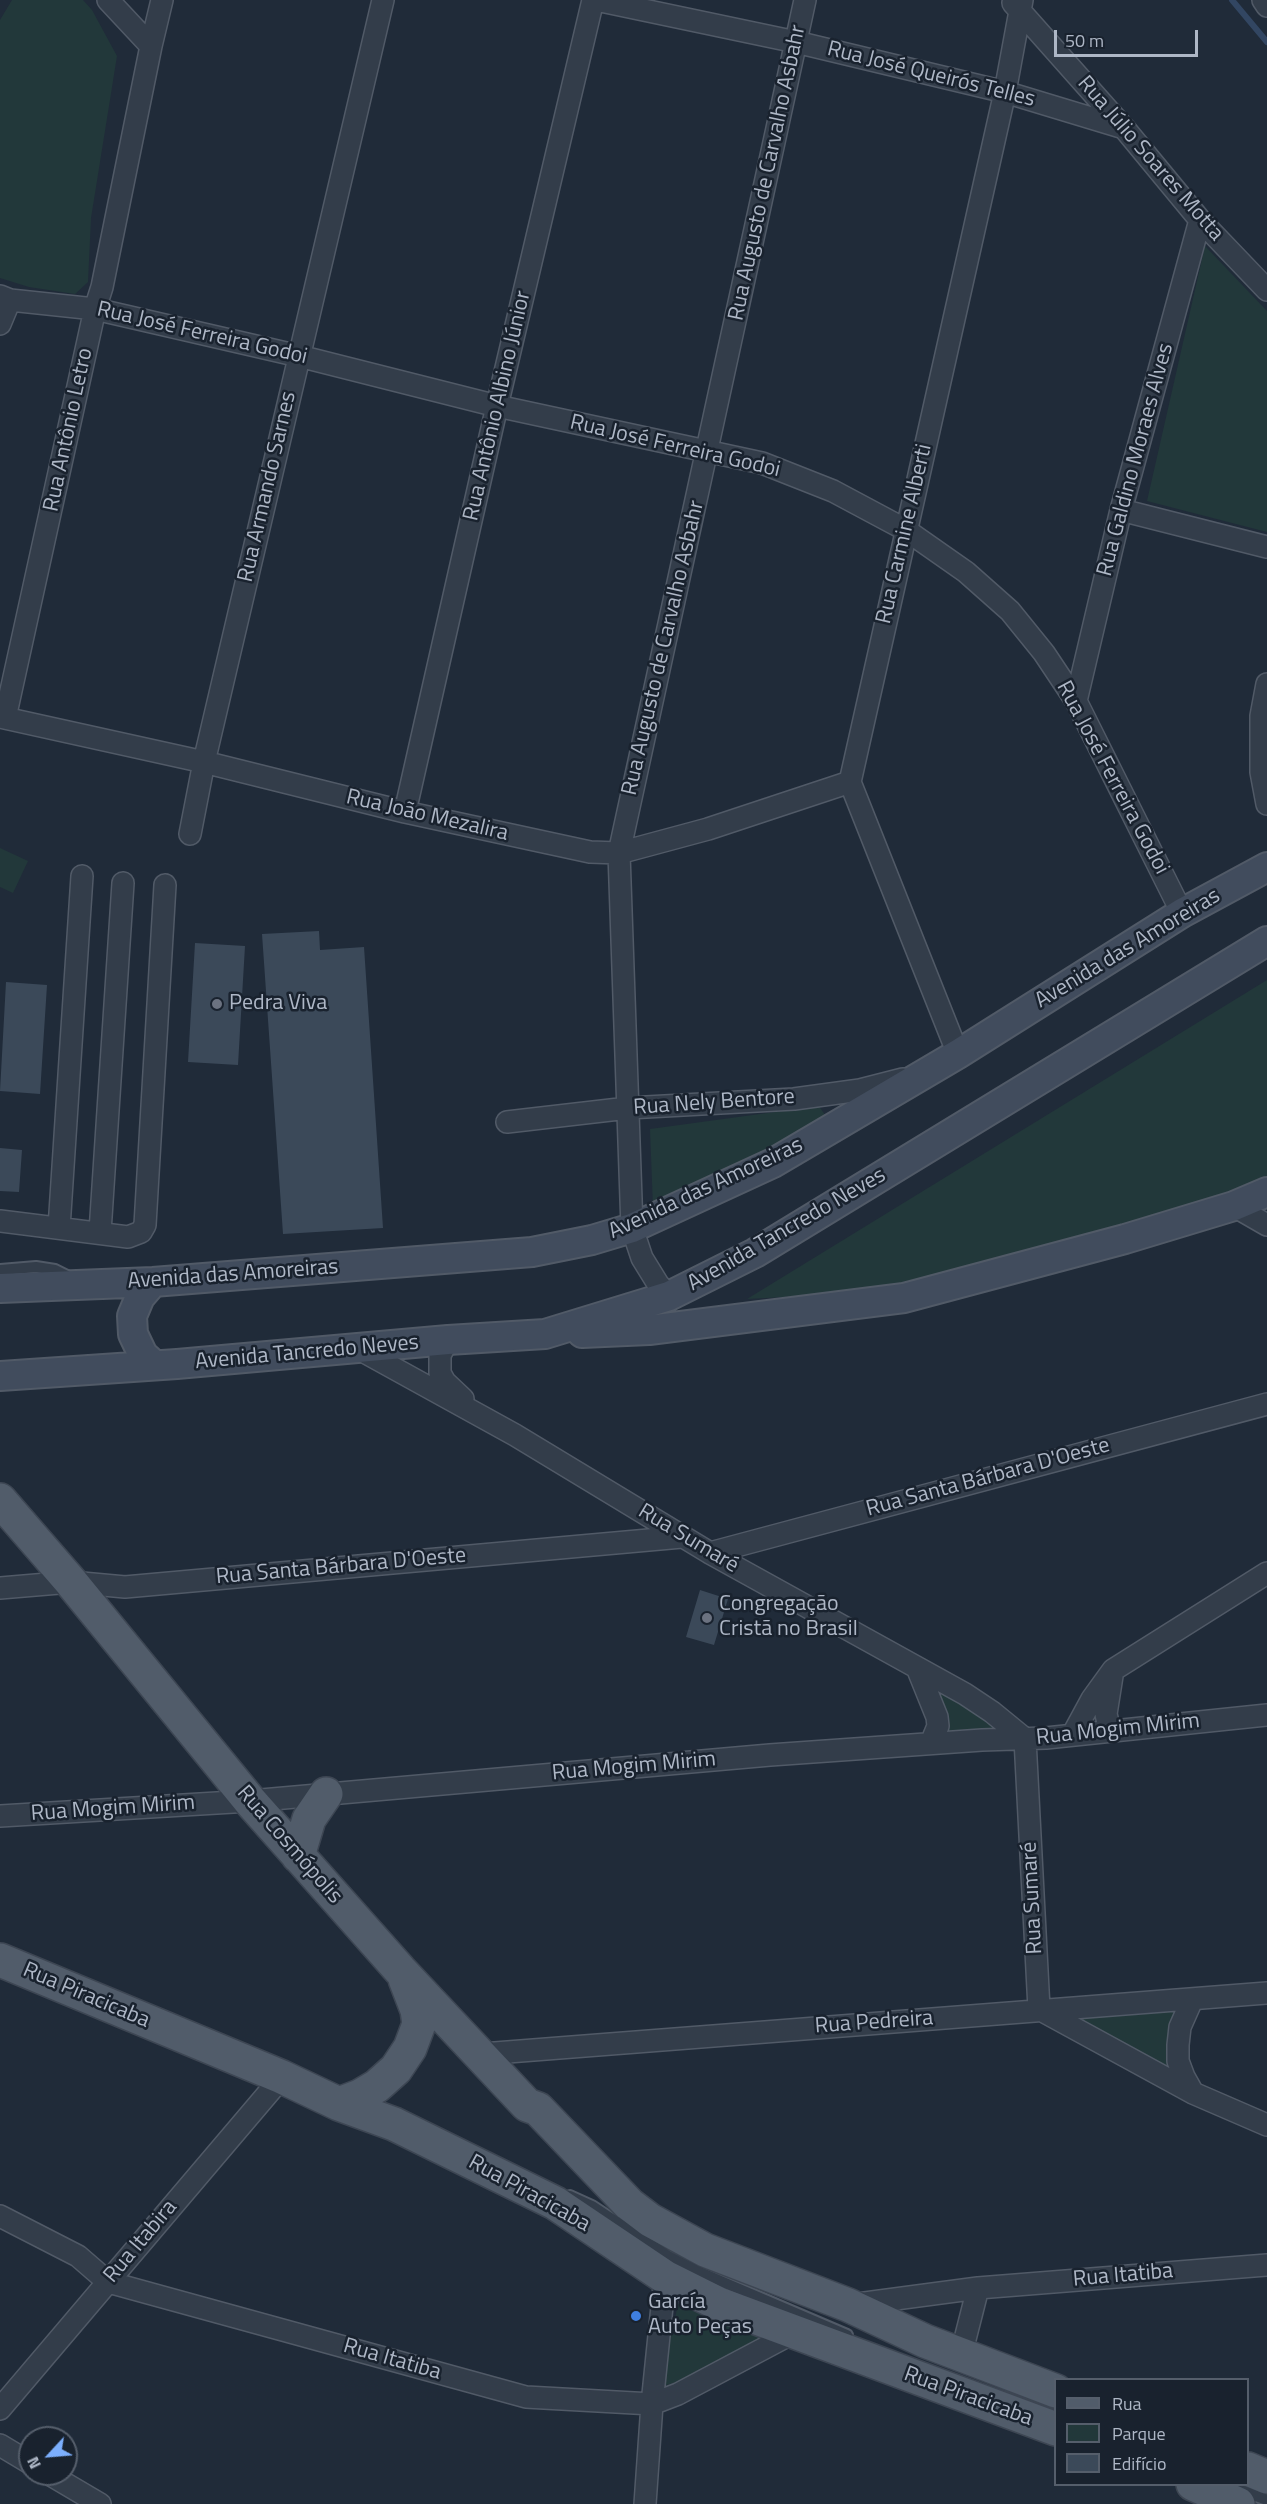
<!DOCTYPE html>
<meta charset="utf-8">
<style>
body{margin:0}
#map{position:relative;width:1267px;height:2504px;overflow:hidden;background:#202b39;font-family:"Titillium Web",sans-serif}
canvas{display:block}
.legend{position:absolute;left:1054px;top:2378px;width:195px;height:108px;box-sizing:border-box;background:#19222e;border:2px solid #555e6b;margin:0;padding:8px 10px;list-style:none;font-size:18px;color:#aeb7c6}
.legend li{display:flex;align-items:center;gap:12px;height:30px}
.legend b{width:30px;border:2px solid #555e6b}
.north{position:absolute;left:18px;top:2426px;width:60px;height:60px;box-sizing:border-box;background:#19222e;border:2px solid #555e6b;border-radius:50%;rotate:244deg;font-size:16px;font-weight:700;line-height:24px;text-align:center;color:#aeb7c6}
.north::after{content:'';display:block;margin:auto;width:21px;height:27px;background:#7caffd;clip-path:polygon(50% 0,100% 100%,50% 72%,0 100%)}
.scale{position:absolute;left:1054px;top:30px;width:144px;height:27px;box-sizing:border-box;border:3px solid #aeb7c6;border-top:0;padding-left:8px;font-size:18px;line-height:21px;white-space:nowrap;color:#aeb7c6;-webkit-text-stroke:4px #19222e;paint-order:stroke}
</style>
<div id="map">
<canvas width="1267" height="2504"></canvas>
<ul class="legend">
<li><b style="height:8px;background:#515c6a"></b>Rua</li>
<li><b style="height:16px;background:#22383a"></b>Parque</li>
<li><b style="height:16px;background:#3b4959"></b>Edifício</li>
</ul>
<div class="north">N</div>
<div class="scale">50 m</div>
</div>
<script>
const context = document.querySelector('canvas').getContext('2d');
context.lineJoin = 'round';
function paint(path, color) { context.fillStyle = color; context.fill(path, 'evenodd'); }
const poly = rows => new Path2D(rows.map(r => 'M' + r).join(''));
function trace(path, color, width, dash) { context.strokeStyle = color; context.lineWidth = width; context.lineCap = dash ? 'butt' : 'round'; context.setLineDash(dash || []); context.stroke(path); }
function write(font, color, halo, rows, align = 'center') {
  context.font = font + ' "Titillium Web",sans-serif'; context.lineWidth = 5; context.setLineDash([]); context.textBaseline = 'middle'; context.strokeStyle = halo; context.fillStyle = color; for (const [text, x, y, turn = 0] of rows) {
    context.save(); context.translate(x, y); context.rotate((+turn || 0) * Math.PI / 180); context.textAlign = isNaN(turn) ? turn : align; if (halo) context.strokeText(text, 0, 0); context.fillText(text, 0, 0); context.restore();
  }
}
const green = poly([
 [12,0,83,0,92,10,117,56,91,218,88,282,75,294,29,287,0,278,0,20],
 [1205,246,1267,311,1267,532,1147,501],
 [0,848,28,861,13,893,0,887],
 [1267,980,1267,1178,1219,1203,903,1291,747,1299],
 [819,1106,829,1121,653,1208,650,1129],
 [933,1684,1000,1727,939,1739],
 [1181,2005,1168,2032,1169,2064,1179,2079,1061,2014],
 [680,2295,766,2338,677,2382,660,2387]
]);
const stream = poly([
 [1232,0,1267,42]
]);
const building = poly([
 [319,931,320,950,364,947,383,1228,283,1234,262,934],
 [195,943,245,946,238,1065,188,1062],
 [6,982,47,985,40,1094,0,1091],
 [0,1148,22,1150,19,1192,0,1191],
 [700,1590,728,1599,714,1645,686,1637]
]);
const lane = poly([
 [0,1270,36,1267,55,1270,69,1277],
 [570,2196,592,2206,668,2256,695,2270,847,2335],
 [1240,2490,1267,2500]
]);
const street = poly([
 [108,0,151,46],
 [596,0,796,42,1005,92,1124,128],
 [1263,0,1267,6],
 [1013,3,1124,128,1200,220,1267,290],
 [0,296,10,300,95,309,299,356,497,406,762,463,833,491,906,530,966,572,1010,611,1044,653,1076,701,1182,913],
 [0,324,10,300],
 [1121,510,1267,547],
 [1267,684,1261,716,1261,772,1267,804],
 [1076,701,1121,510,1200,220],
 [0,717,204,762,405,812,590,852,619,853,708,829,850,782],
 [5,718,95,309,102,287,151,46,162,0],
 [405,812,497,406,593,0],
 [190,834,204,762,383,0],
 [958,1054,850,782,1005,92,1022,0],
 [507,1122,628,1108,794,1099,860,1090,903,1079],
 [1234,1206,1267,1225],
 [0,1221,128,1237,141,1232,145,1225,165,885],
 [59,1228,82,876],
 [100,1232,123,883],
 [669,1296,658,1284,642,1258,632,1228,619,853,805,0],
 [448,1340,440,1355,440,1373,445,1382,463,1399],
 [359,1349,515,1435,710,1553,965,1694,992,1712,1025,1739,1039,2009,1193,2093,1267,2125],
 [710,1553,1267,1404],
 [0,1588,71,1582,125,1587,682,1537],
 [918,1670,937,1717,938,1726,931,1743],
 [1110,1731,1106,1714,1112,1676],
 [1073,1734,1092,1699,1113,1670,1267,1573],
 [0,1816,250,1801,770,1755,982,1740,1046,1738,1267,1715],
 [1192,2000,1180,2027,1178,2045,1178,2061,1184,2077,1193,2093],
 [482,2054,1267,1993],
 [0,2216,78,2256,108,2282,526,2397,652,2404,678,2394,793,2333],
 [850,2305,978,2288,1267,2265],
 [961,2355,978,2288],
 [0,2409,282,2077],
 [0,2445,30,2463],
 [49,2474,100,2504],
 [645,2504,652,2404,665,2277]
]);
const secondary = poly([
 [0,1288,153,1282,532,1252,592,1240,632,1228,773,1163,958,1054,1182,913,1267,867],
 [582,1333,649,1330,904,1298,1125,1239,1234,1206,1267,1192],
 [153,1364,143,1355,133,1334,132,1316,140,1297,153,1282],
 [0,1376,177,1364,448,1340,545,1334,669,1296,755,1253,1267,941]
]);
const primary = poly([
 [0,1500,71,1582,250,1801,400,1970,527,2105,538,2109,629,2204,650,2220,705,2250,848,2305,925,2341,1056,2391],
 [298,1856,309,1819,326,1794],
 [0,1960,282,2077,339,2104,394,2124,555,2203,665,2277,719,2304,1056,2429],
 [339,2104,360,2096,377,2086,396,2069,410,2048,419,2024,417,2010,405,1979],
 [1248,2469,1267,2477],
 [1193,2484,1238,2504]
]);
const markers = [
 [217,1004,6,"#6b7280"],
 [707,1618,6,"#6b7280"],
 [636,2316,6,"#3f7fe0"]
];
const streetNames = [
 ["Rua José Queirós Telles",931,75,14],
 ["Rua Júlio Soares Motta",1150,159,49],
 ["Rua Augusto de Carvalho Asbahr",768,173,-78],
 ["Rua José Ferreira Godoi",202,334,13],
 ["Rua Antônio Albino Júnior",498,406,-77],
 ["Rua Antônio Letro",69,430,-78],
 ["Rua José Ferreira Godoi",675,447,13],
 ["Rua Galdino Moraes Alves",1136,460,-75],
 ["Rua Armando Sarnes",268,487,-77],
 ["Rua Carmine Alberti",905,534,-77],
 ["Rua Augusto de Carvalho Asbahr",664,648,-77],
 ["Rua José Ferreira Godoi",1112,778,62],
 ["Rua João Mezalira",427,816,13],
 ["Avenida das Amoreiras",1128,949,-31],
 ["Rua Nely Bentore",714,1103,-4],
 ["Avenida das Amoreiras",706,1189,-25],
 ["Avenida Tancredo Neves",787,1230,-30],
 ["Avenida das Amoreiras",233,1275,-4],
 ["Avenida Tancredo Neves",307,1353,-5],
 ["Rua Santa Bárbara D'Oeste",988,1478,-15],
 ["Rua Sumaré",688,1539,31],
 ["Rua Santa Bárbara D'Oeste",341,1567,-5],
 ["Rua Mogim Mirim",1118,1730,-6],
 ["Rua Mogim Mirim",634,1767,-5],
 ["Rua Mogim Mirim",113,1809,-4],
 ["Rua Cosmópolis",289,1845,49],
 ["Rua Sumaré",1033,1898,-93],
 ["Rua Piracicaba",86,1996,23],
 ["Rua Pedreira",874,2023,-4],
 ["Rua Piracicaba",529,2194,29],
 ["Rua Itabira",141,2242,-50],
 ["Rua Itatiba",1123,2276,-5],
 ["Rua Itatiba",392,2360,16],
 ["Rua Piracicaba",968,2397,20]
];
const poiNames = [
 ["Pedra Viva",229,1004],
 ["Congregação",719,1605],
 ["Cristã no Brasil",719,1630],
 ["García",648,2303],
 ["Auto Peças",648,2328]
];
paint(green, '#22383a');
trace(stream, '#324662', 6);
paint(building, '#3b4959');
trace(lane, '#515a67', 14);
trace(street, '#515a67', 24);
trace(secondary, '#515a67', 32);
trace(primary, '#3d4653', 36);
trace(lane, '#333d4a', 10);
trace(street, '#333d4a', 21);
trace(secondary, '#414c5d', 28);
trace(primary, '#515c6a', 33);
for (const [x, y, r, color] of markers) { const dot = new Path2D(); dot.arc(x, y, r, 0, 2 * Math.PI); context.fillStyle = color; context.fill(dot); trace(dot, '#19222e', 2); }
write('22px', '#aeb7c6', '#19222e', streetNames);
write('22px', '#aeb7c6', '#19222e', poiNames, 'left');
</script>
